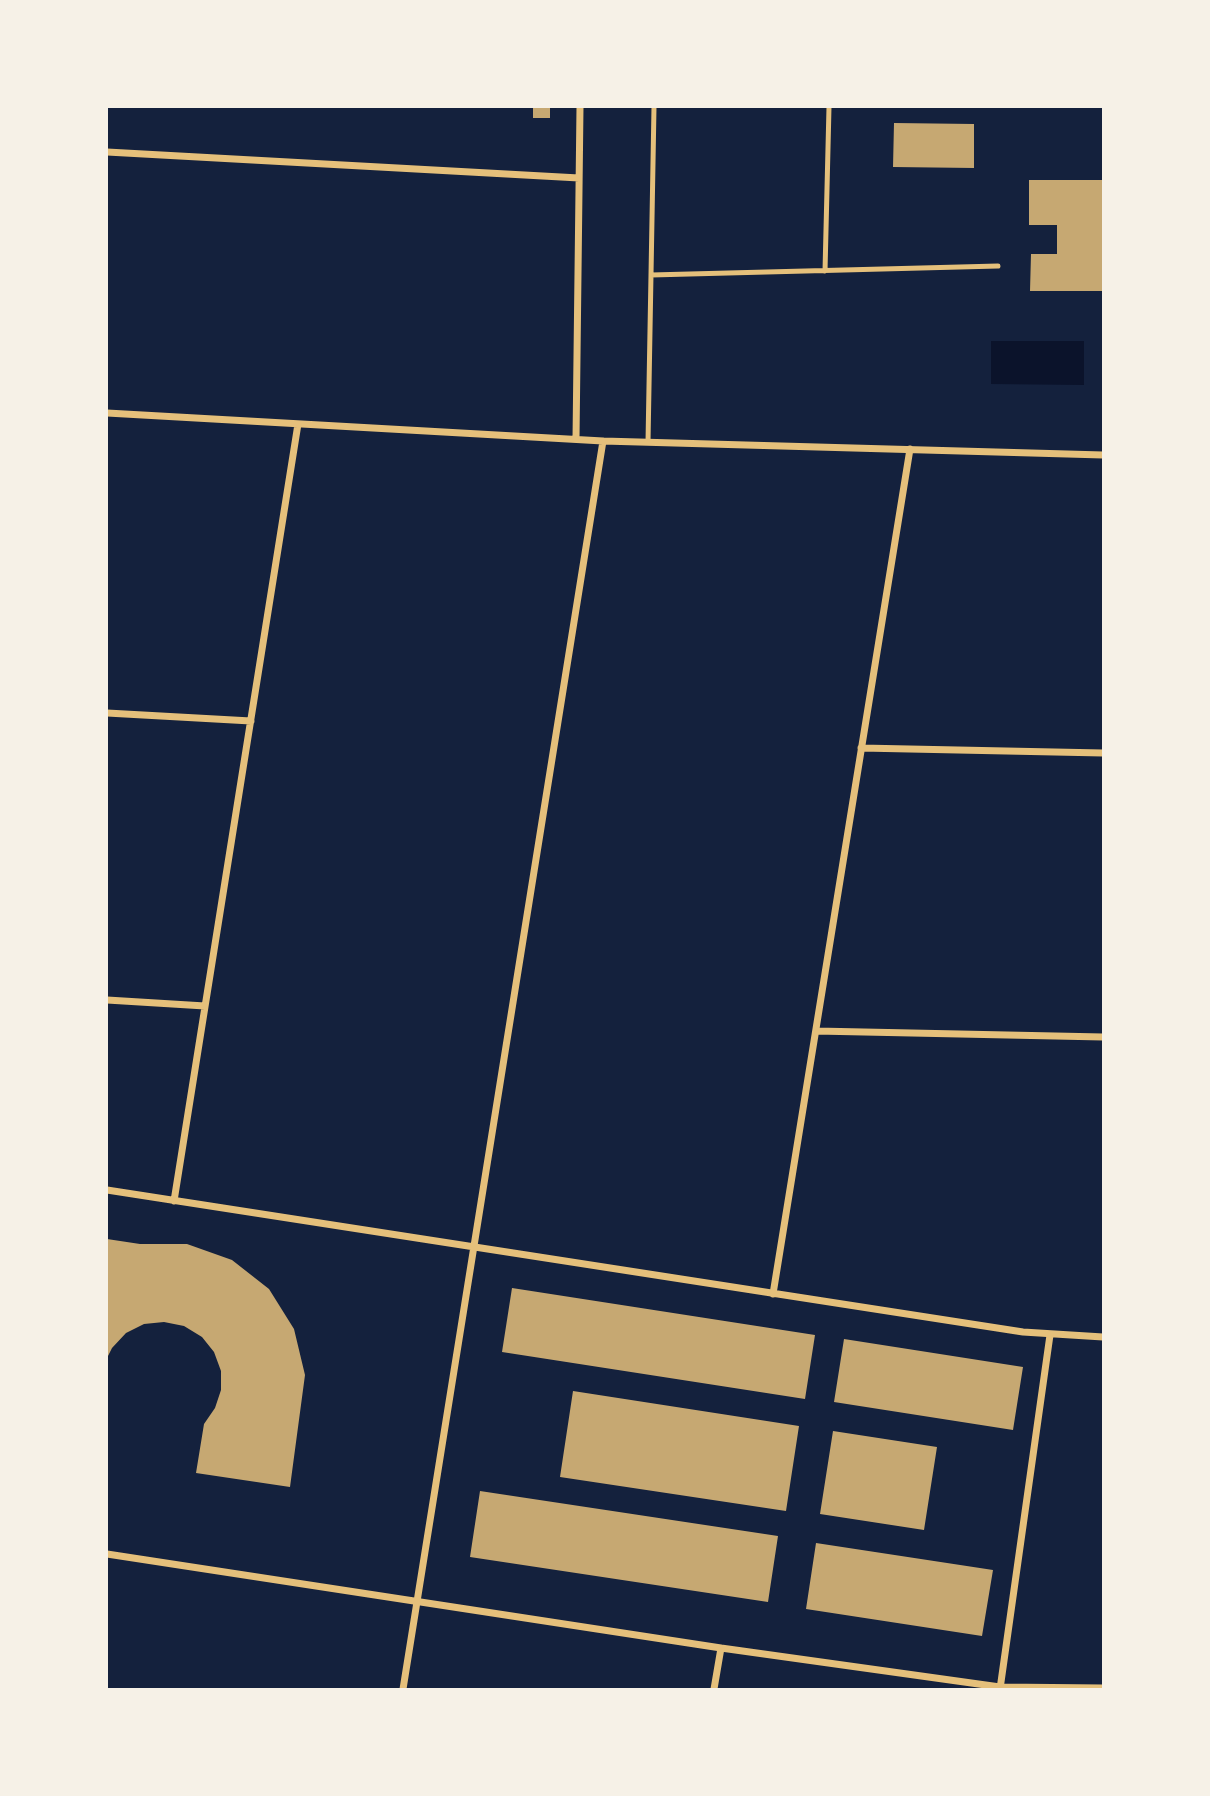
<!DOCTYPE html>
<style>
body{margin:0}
#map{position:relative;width:1210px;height:1796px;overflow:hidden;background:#14213d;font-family:"Source Serif 4",serif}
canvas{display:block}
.frame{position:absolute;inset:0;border:108px solid #f6f1e7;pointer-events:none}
</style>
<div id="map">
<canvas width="1210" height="1796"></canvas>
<div class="frame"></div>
</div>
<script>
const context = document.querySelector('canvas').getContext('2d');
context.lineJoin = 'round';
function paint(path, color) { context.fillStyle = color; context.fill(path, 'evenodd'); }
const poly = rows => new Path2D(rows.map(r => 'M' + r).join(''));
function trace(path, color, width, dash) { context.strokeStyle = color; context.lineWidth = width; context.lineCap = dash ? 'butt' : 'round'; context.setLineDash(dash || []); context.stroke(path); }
const water = poly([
 [991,341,1084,341,1084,385,991,384]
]);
const building = poly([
 [533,107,550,107,550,118,533,118],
 [894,123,974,124,974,168,893,167],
 [1029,180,1103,180,1103,291,1030,291,1031,254,1057,254,1057,225,1029,225],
 [107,1239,140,1244,187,1244,232,1260,269,1289,294,1329,305,1375,290,1487,196,1473,204,1424,215,1408,221,1390,221,1371,214,1352,202,1337,184,1326,164,1322,144,1324,126,1333,112,1348,107,1358],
 [512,1288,815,1335,805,1399,502,1352],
 [844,1339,1023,1367,1013,1430,834,1402],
 [573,1391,799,1426,786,1511,560,1477],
 [833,1431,937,1447,924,1530,820,1514],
 [480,1491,778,1536,768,1602,470,1557],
 [816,1543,993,1570,982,1636,806,1609]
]);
const service = poly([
 [825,271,829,107],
 [651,275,998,266],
 [648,442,654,107]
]);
const minor = poly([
 [107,152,579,178],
 [107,413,603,441,1103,455],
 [576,439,580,107],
 [107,713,251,721],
 [861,748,1103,753],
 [107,1000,205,1006],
 [816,1031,1103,1037],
 [107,1190,1023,1332,1103,1337],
 [174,1201,298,424],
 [773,1294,910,449],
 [107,1554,721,1648,1000,1687,1103,1688],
 [403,1689,603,441],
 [714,1689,721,1648],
 [1000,1689,1050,1335]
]);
paint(water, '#0b132b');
paint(building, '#c6a872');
trace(service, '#e5c07b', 5);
trace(minor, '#e5c07b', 7);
</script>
